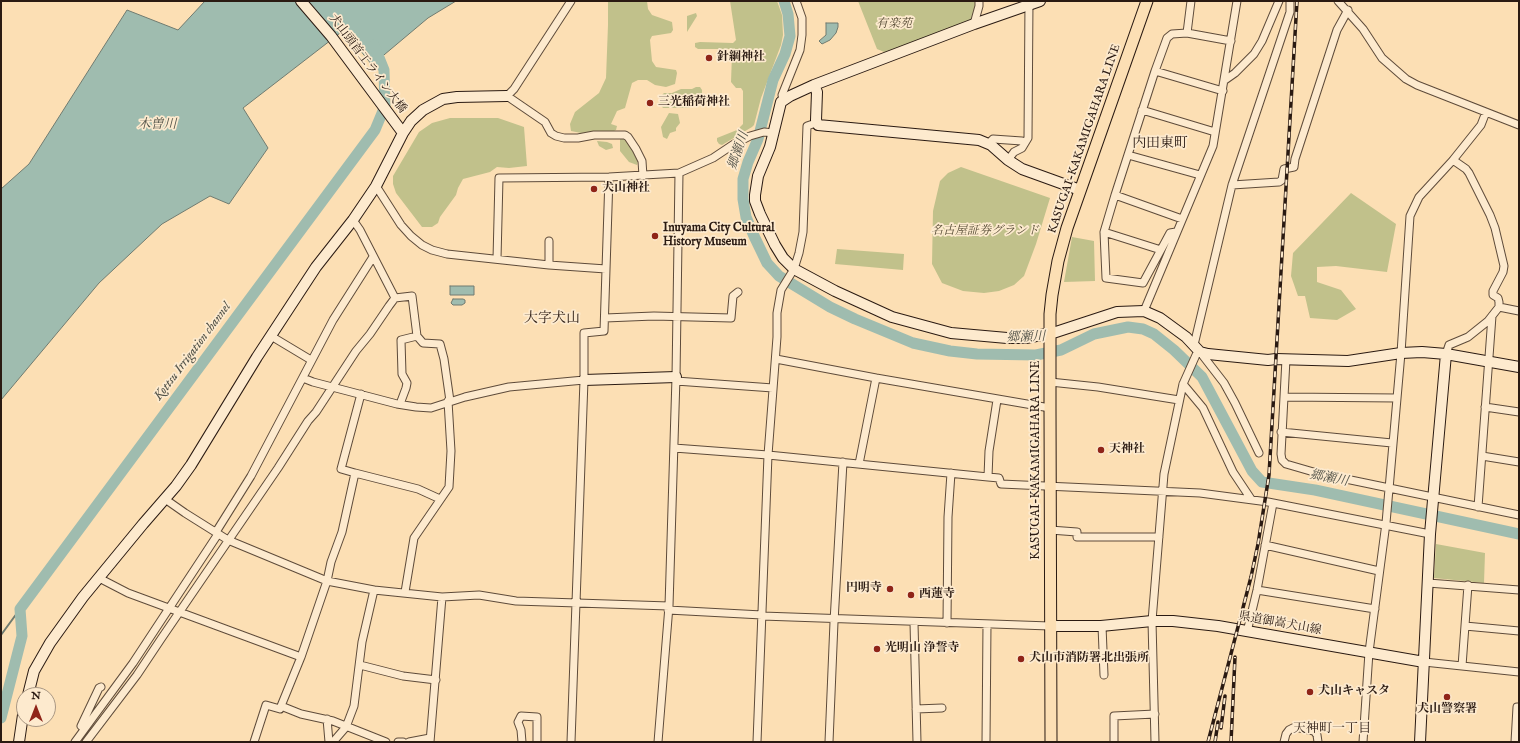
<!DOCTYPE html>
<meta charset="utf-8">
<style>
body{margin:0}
#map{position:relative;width:1520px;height:743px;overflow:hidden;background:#fcdfb4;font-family:"IM FELL English",serif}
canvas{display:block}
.frame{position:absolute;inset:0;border:2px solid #2a1a12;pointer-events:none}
.north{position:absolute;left:16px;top:687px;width:40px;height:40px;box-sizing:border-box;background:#fdeace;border:1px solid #a99783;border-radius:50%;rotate:0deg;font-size:11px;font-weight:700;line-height:16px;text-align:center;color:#2a1a12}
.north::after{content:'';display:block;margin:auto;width:14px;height:18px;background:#8f2418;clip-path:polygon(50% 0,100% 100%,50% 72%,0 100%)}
</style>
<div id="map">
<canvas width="1520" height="743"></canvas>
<div class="frame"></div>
<div class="north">N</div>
</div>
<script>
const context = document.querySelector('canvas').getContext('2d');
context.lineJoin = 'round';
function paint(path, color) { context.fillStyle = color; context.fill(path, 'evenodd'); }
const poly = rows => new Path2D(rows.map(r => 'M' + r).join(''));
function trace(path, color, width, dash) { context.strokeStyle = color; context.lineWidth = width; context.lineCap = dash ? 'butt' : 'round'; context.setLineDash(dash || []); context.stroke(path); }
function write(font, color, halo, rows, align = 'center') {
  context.font = font + ' "IM FELL English","Noto Serif JP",serif'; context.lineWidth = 3.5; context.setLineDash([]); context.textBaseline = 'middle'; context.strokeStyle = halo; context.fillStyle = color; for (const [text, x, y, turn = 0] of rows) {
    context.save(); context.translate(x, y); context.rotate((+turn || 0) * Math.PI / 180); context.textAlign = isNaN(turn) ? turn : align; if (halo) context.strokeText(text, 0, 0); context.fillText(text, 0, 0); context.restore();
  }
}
const green = poly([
 [608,1,647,1,648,9,652,15,672,22,673,30,671,33,652,36,650,40,652,61,656,67,676,70,677,73,675,84,666,87,655,85,647,80,638,80,632,83,625,108,617,111,611,124,617,126,616,130,614,131,581,133,571,131,570,124,575,112,599,93,606,78,608,25],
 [730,1,777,1,782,15,783,35,781,45,761,98,754,125,752,127,722,145,719,144,717,141,717,138,737,130,743,124,743,91,741,88,736,88,731,82,732,54,730,49,698,49,695,47,695,43,700,42,733,43,736,40],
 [858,1,976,1,975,14,971,23,889,54,877,49],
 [696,13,697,16,687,32,687,16],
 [696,87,700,87,702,90,702,102,700,104,694,104,689,108,663,108,660,104,661,96,664,93,672,93,681,89,692,89],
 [669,113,678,114,680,123,676,128,676,131,670,133,667,139,663,137,661,127],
 [450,118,498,118,524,127,527,166,509,168,497,167,490,172,463,179,458,188,456,195,440,217,438,223,432,227,422,227,396,193,393,184,393,176,419,132,432,123],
 [621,138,626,139,638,161,637,165,629,162,620,151,620,139],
 [597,141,607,142,612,144,613,148,606,150,599,146],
 [961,167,1050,198,1036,244,1024,276,1014,285,999,291,984,293,963,291,942,283,932,264,933,211,940,181,948,173],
 [1351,193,1396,224,1387,272,1336,266,1317,267,1317,282,1341,290,1356,309,1337,320,1310,318,1305,296,1298,296,1291,276,1293,253],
 [1072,237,1094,241,1095,281,1064,282],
 [837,249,904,254,903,270,835,264],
 [1436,544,1485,553,1484,583,1434,578]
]);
const water = poly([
 [205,1,456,1,428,18,372,65,344,30,243,108,268,148,229,204,210,196,162,224,99,283,1,400,1,189,29,164,127,10,178,30,205,1],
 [826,23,838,23,838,27,836,33,830,40,822,44,819,41,826,35,826,23],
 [450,286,474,286,474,295,450,295,450,286],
 [453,299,463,299,465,300,465,303,462,305,453,305,451,303,453,299]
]);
const stream = poly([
 [1,635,20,609]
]);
const river = poly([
 [784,1,788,14,790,36,785,54,773,80,758,139,748,162,743,179,743,199,746,217,754,236,767,263,779,276,830,307,855,319,913,343,950,351,977,354,1036,355,1061,350,1094,334,1128,327,1143,329,1154,334,1174,350,1202,377,1252,471,1262,482,1315,490,1519,534],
 [1,718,22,636,20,609,375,130,385,106,384,70,374,45]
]);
const street = poly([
 [571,1,514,89,507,96,545,122,551,133,556,136,564,138,578,138,594,135,625,135,628,137,636,149,642,161,643,176],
 [1338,1,1363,29,1382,58,1406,79,1417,85,1519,125],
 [974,24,979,6,979,1],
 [1187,33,1231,41],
 [1155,71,1223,91],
 [1225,80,1235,73,1254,54,1262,41,1279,1],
 [783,100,782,95,800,50,802,35,802,18,796,1],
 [1142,110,1215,132],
 [988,144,993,139,1022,141,1025,143],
 [1128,155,1200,175],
 [1008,160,1014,152,1022,148,1028,138,1029,1],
 [1453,160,1466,169,1469,173,1490,215,1495,228,1504,266,1503,272,1493,291,1493,295,1498,298,1499,302,1499,307],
 [1232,185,1279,182,1282,180,1284,169,1294,167,1295,159,1337,30,1348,10],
 [376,186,401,225,411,236,422,245,432,250,447,254,549,265,606,269],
 [1115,195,1182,219],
 [1104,232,1161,250],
 [1176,232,1170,233,1143,283,1106,278,1104,232,1115,195,1155,71,1167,38,1172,34,1187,33,1191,1],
 [549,241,549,265],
 [497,259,499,178,609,177,679,173,713,158,734,144,750,136,764,132,774,133],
 [395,298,412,296,417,336,423,343,440,344,444,359,450,401],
 [1144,311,1213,146,1237,1],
 [605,318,654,316,731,318,733,296,738,292],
 [271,336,311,360],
 [1194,345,1232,185,1290,12,1290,1],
 [1446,354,1449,345,1468,337,1488,321,1499,307,1519,311],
 [776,359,876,378,1050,408],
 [1286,359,1281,454,1282,460,1286,464,1317,473,1519,515],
 [303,378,313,382,397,404,416,407,431,408,465,397,509,387,584,380],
 [676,381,773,388],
 [1050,382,1098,387,1179,400],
 [1183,384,1203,408,1233,472,1251,499],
 [1284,397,1397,398],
 [400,404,406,388,407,383,402,374,401,340,417,336],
 [1485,407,1519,412],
 [1281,432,1392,443],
 [674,448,768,455,988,477,999,478,1001,484,1200,493,1268,502,1430,534],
 [1482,456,1519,462],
 [859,464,876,378],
 [355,473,418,489,440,499],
 [988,477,989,451,997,400],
 [165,499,185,513,228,540,327,581,374,590,442,597,479,595,516,601,669,606],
 [1478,507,1492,316],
 [1050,530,1077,532,1077,537,1159,537],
 [216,532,251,476,333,320,373,257],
 [1265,545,1379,571],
 [99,578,128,593,301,657],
 [1428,583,1519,590],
 [1257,590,1375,609],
 [405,592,414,538,449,487,451,451,448,401],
 [668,610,762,615],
 [762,616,1050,626],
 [914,623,917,742],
 [947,623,948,517,951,473],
 [1102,626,1104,675],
 [1465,626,1519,631],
 [1247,632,1257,590,1273,503],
 [1424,662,1519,672],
 [360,665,403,676,436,680],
 [1462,666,1468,585],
 [281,706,301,657,327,581,331,562,342,532,355,473,341,469,361,394],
 [916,709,942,708],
 [327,719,329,742],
 [84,728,81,726,99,688,101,687],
 [75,742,133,663,218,534],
 [86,742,137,675,161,639,278,468,308,421,316,412,356,351,370,334,389,306,395,298,360,230,353,220],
 [254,742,266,705,280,709,281,706,301,714,333,721,386,742],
 [333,742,346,727,354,706,362,642,374,590],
 [398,742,403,742],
 [409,742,430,738],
 [430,742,442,597],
 [522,742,521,730,518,722,521,716,537,717,537,742],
 [571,742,584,380,584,333,604,331,609,177],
 [658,742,669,606,676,377,679,173],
 [757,742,768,455,777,337,777,313,781,290,794,269,799,253,803,232,807,126,816,123],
 [829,742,834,622,843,462],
 [986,742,987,624],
 [1114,742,1114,716,1155,714],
 [1155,742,1152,621,1164,474,1183,384,1196,355,1200,352,1224,383,1235,403,1259,453],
 [1284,742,1286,734,1289,730,1295,727,1314,731,1317,735,1318,742],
 [1363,742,1369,652,1386,523,1401,353,1410,216,1419,197,1453,160,1481,125,1486,112],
 [1515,742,1517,707,1519,707]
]);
const secondary = poly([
 [301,1,331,36,403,133],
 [1040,1,974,24,814,85,790,96,781,102,770,147,758,176,755,195,755,201,760,214,775,245,783,258,794,269,835,291,892,317,951,333,1007,338,1026,338,1056,332,1117,312,1144,311,1160,318,1186,337,1200,352,1208,354,1268,360,1276,359,1348,361,1401,353,1422,352,1446,354],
 [814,85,817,92,816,120,818,125,979,140,991,145,1008,160,1022,169,1080,190],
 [584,380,676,377],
 [1050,626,1101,626,1152,621,1173,621,1218,626,1424,662],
 [28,695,34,671,50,643,83,597,143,524,176,486,191,465,257,357,316,267,353,220,376,186,403,133,411,121,423,110,443,99,457,97,507,96],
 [19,742,24,708],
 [1420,742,1430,534,1446,354,1519,367]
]);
const primary = poly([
 [1051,742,1050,408,1050,314,1052,295,1058,261,1067,228,1147,1]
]);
const rail = poly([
 [1221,728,1225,696],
 [1208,742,1251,577,1258,544,1269,475,1297,1],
 [1215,742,1218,722],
 [1231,742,1235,657]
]);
const markers = [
 [709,58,4,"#8f2418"],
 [650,103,4,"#8f2418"],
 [594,189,4,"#8f2418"],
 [655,236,4,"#8f2418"],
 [1101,450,4,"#8f2418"],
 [890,589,4,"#8f2418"],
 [911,595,4,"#8f2418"],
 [877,649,4,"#8f2418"],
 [1021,659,4,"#8f2418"],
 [1310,692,4,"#8f2418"],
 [1447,697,4,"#8f2418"]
];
const parkNames = [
 ["有楽苑",894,25],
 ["名古屋証券グランド",985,232]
];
const poiNames = [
 ["針綱神社",717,58],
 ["三光稲荷神社",658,103],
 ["犬山神社",602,189],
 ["Inuyama City Cultural",663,229],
 ["History Museum",663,243],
 ["天神社",1109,450],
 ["円明寺",882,589,"right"],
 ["西蓮寺",919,595],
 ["光明山 浄誓寺",885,649],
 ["犬山市消防署北出張所",1029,659],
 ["犬山キャスタ",1318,692],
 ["犬山警察署",1447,710,"center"]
];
const streetNames = [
 ["犬山頭首工ライン大橋",367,64,53],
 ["KASUGAI-KAKAMIGAHARA LINE",1085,139,-71],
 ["KASUGAI-KAKAMIGAHARA LINE",1037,460,-90],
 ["県道御嵩犬山線",1280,624,10]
];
const waterNames = [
 ["木曽川",157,125],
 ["郷瀬川",739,151,-71],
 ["郷瀬川",1026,338,-2],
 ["Kottsu Irrigation channel",193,352,-53],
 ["郷瀬川",1329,479,11]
];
const neighbourhoodNames = [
 ["天神町一丁目",1332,729]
];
const quarterNames = [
 ["内田東町",1160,144],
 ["大字犬山",552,319]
];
paint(green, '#c1c18b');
paint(water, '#9fbcaf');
trace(water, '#707b70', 1);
trace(stream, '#707b70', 2);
trace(river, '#9fbcaf', 11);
trace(street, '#5e4b3a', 9);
trace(secondary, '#2a1a12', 12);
trace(primary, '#2a1a12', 13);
trace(street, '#fdeace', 7);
trace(secondary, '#fdeace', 10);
trace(primary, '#fcdfb4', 11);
trace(rail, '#2a1a12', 3.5);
trace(rail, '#fdeace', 2, [6]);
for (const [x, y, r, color] of markers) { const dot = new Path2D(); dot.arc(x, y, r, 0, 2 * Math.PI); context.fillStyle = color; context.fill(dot); trace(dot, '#fdeace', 1.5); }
write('italic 12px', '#574c36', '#fdeace', parkNames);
write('bold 12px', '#2a1a12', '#fdeace', poiNames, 'left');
write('12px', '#2a1a12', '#fdeace', streetNames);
write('italic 13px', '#535349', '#fdeace', waterNames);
write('13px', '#2a1a12', '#fdeace', neighbourhoodNames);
write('14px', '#2a1a12', '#fdeace', quarterNames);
</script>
